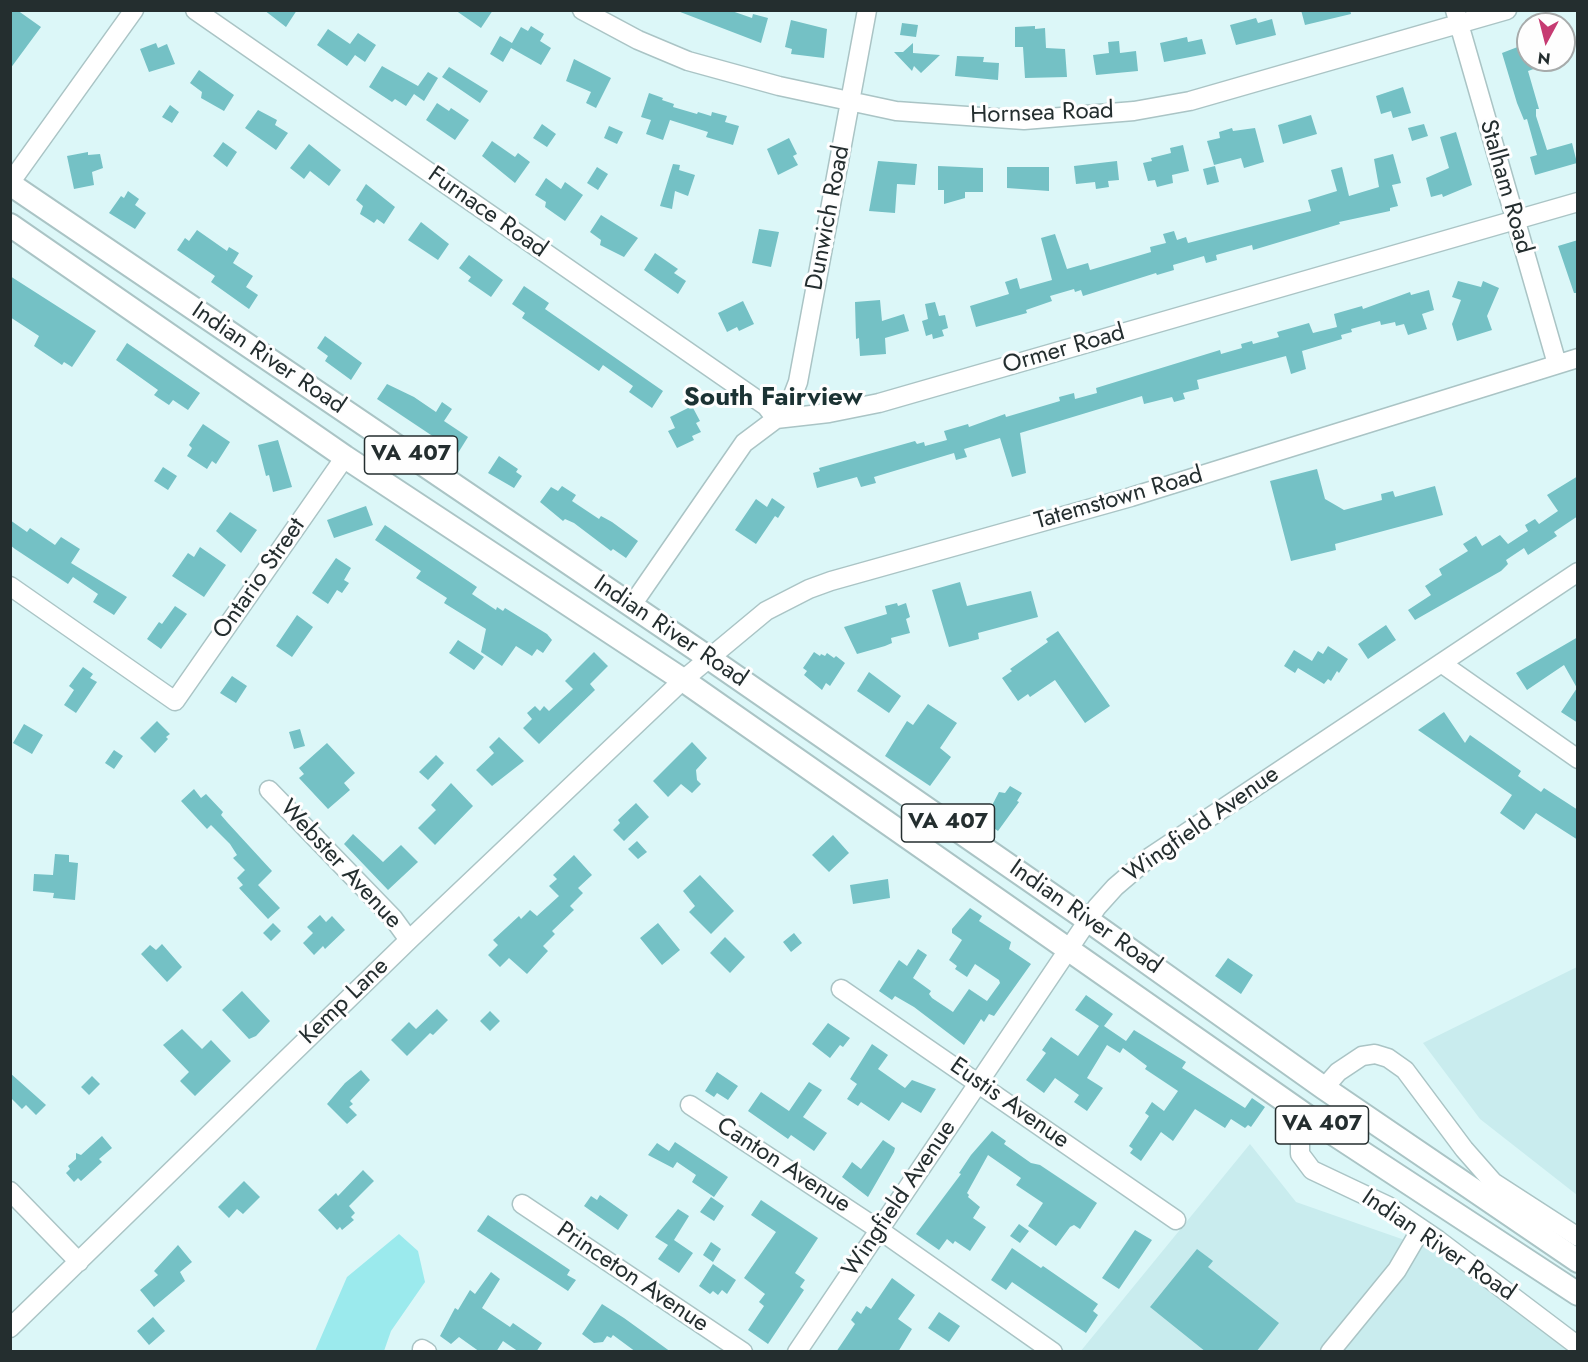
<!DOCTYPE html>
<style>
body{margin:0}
#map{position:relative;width:1588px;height:1362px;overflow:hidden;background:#dcf7f8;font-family:Jost,sans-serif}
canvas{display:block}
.frame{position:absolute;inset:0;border:12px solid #242e2f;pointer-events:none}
.north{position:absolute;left:1516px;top:12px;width:60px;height:60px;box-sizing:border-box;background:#fefefe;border:2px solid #a7abab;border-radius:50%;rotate:187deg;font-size:16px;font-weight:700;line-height:24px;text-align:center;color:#242e2f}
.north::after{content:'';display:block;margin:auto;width:21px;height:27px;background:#c63b72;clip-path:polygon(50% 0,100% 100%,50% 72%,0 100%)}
</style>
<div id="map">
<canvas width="1588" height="1362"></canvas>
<div class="frame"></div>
<div class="north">N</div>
</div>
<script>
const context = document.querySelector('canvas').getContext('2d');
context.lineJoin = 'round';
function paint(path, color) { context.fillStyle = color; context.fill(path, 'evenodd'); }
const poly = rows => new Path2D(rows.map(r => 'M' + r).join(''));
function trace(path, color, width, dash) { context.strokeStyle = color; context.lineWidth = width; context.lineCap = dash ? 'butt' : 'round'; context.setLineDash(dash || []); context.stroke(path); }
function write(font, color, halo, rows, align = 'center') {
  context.font = font + ' Jost,sans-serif'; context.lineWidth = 6; context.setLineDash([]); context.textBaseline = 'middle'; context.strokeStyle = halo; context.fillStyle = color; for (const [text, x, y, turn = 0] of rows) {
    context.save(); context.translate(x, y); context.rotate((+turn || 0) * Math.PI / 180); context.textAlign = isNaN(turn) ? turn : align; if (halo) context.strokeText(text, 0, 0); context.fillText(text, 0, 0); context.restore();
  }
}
const built = poly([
 [1577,967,1577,1195,1480,1119,1423,1043],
 [1250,1144,1296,1202,1436,1251,1570,1351,1080,1352]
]);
const water = poly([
 [399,1234,418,1251,425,1282,391,1331,384,1351,315,1351,347,1277]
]);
const building = poly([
 [10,10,17,10,41,27,10,69],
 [264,10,297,10,286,27],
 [455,10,493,10,481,28],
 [675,10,729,10,752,18,753,14,768,18,761,43],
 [1301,10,1350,10,1351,14,1305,25],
 [1256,18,1258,23,1272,19,1276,35,1236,45,1230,25],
 [791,20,827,29,824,58,791,54,792,49,785,47],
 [902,23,918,25,916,37,900,35],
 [531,26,544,34,540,41,551,48,541,65,511,48,503,62,490,54,500,36,512,43,521,27,528,31],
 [1035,26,1035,29,1045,28,1046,48,1065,49,1067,77,1025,78,1023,47,1015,47,1015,27],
 [328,29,350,44,358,33,376,45,365,62,355,55,347,66,317,45],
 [1187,37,1188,42,1202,39,1206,54,1164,62,1160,43],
 [1119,41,1120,53,1136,51,1138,71,1096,75,1093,55,1109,53,1108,42],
 [156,43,158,48,167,44,175,64,149,72,140,49],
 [913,43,913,53,940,55,921,73,914,66,912,71,894,52,903,52],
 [1528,43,1528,60,1551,60,1551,63,1528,71,1539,109,1536,109,1536,116,1547,150,1572,143,1577,163,1535,175,1530,157,1537,155,1527,119,1524,120,1517,103,1502,53],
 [957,56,984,57,983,62,999,63,998,80,955,76],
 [574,59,611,78,596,108,586,103,591,92,566,81],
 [382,66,418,86,428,72,438,78,424,101,414,94,406,106,395,99,392,102,369,87],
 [449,67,488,91,480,103,442,77],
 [199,70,234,95,224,111,201,98,202,92,190,83],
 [1403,87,1411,113,1393,118,1391,111,1381,114,1376,96],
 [649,93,663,98,662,100,674,104,673,107,697,114,698,112,711,116,712,112,727,116,725,122,739,126,733,145,706,137,708,132,670,120,663,140,646,134,651,120,641,117],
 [437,103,449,111,451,108,469,120,455,140,426,120],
 [170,105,179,112,172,123,162,117],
 [258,110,277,120,275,125,288,133,276,150,245,128],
 [1311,115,1317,134,1283,144,1278,125],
 [542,124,556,134,547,147,533,138],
 [1424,124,1428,136,1412,141,1408,128],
 [609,126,623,132,617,144,604,138],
 [1232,128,1233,131,1255,128,1264,162,1244,168,1241,158,1214,165,1207,141,1220,138,1219,132],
 [1456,132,1472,185,1443,197,1442,194,1431,197,1426,178,1449,168,1440,137],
 [789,138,797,154,793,156,798,165,778,175,767,149],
 [492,141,515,157,518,153,530,162,515,183,482,156],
 [223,142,237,152,227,167,213,156],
 [309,144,341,170,329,186,310,171,304,179,290,168],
 [1183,145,1189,171,1172,175,1173,183,1157,187,1155,180,1148,181,1143,163,1152,161,1151,158,1171,153,1170,148],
 [88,152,88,155,100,154,103,168,92,172,94,185,74,189,67,156],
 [1393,154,1401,183,1392,185,1398,206,1390,208,1390,211,1339,222,1340,224,1253,250,1252,245,1216,255,1217,260,1206,263,1204,256,1173,265,1174,270,1157,275,1156,273,1083,296,1081,290,1075,292,1074,289,1050,296,1052,301,1026,310,1027,313,976,327,970,306,1009,294,1005,282,1017,278,1020,289,1052,280,1041,238,1055,234,1067,269,1088,263,1090,270,1151,252,1150,247,1166,243,1163,234,1174,231,1177,240,1186,237,1188,243,1311,211,1308,200,1337,191,1331,170,1342,167,1349,196,1379,187,1374,159],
 [878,161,917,164,915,185,897,184,895,213,869,211],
 [1117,161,1119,180,1108,181,1109,187,1096,189,1095,182,1076,184,1074,166],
 [673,164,680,165,679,170,695,175,688,196,675,191,672,209,660,206],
 [938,166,983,168,983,192,965,192,965,198,944,204,944,190,938,190],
 [1215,166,1219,182,1207,185,1203,169],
 [597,167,608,174,598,190,587,183],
 [1007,167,1049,167,1049,191,1007,188],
 [546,178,561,189,565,182,583,195,565,221,545,207,546,202,535,195],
 [366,184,395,207,384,224,377,219,374,223,360,214,363,206,356,200],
 [128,191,139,199,135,205,146,213,135,229,109,213,121,196,124,198],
 [601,215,638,238,624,257,600,245,601,240,590,232],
 [421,222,449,244,438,260,408,240],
 [759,229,779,232,771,267,752,263],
 [197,230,227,251,229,247,239,253,233,263,253,276,246,287,258,295,249,309,211,282,215,276,177,250,185,238,189,241],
 [1578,240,1578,293,1574,293,1558,246],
 [655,253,678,269,674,273,686,281,678,294,644,270],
 [469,255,503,280,491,297,468,281,471,277,459,268],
 [10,276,96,331,72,367,64,362,62,365,34,346,39,336,10,317],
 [1458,281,1481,287,1483,281,1499,288,1487,316,1492,330,1457,341,1452,324,1461,300,1452,297],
 [524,286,549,303,545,309,663,391,652,408,629,392,633,386,603,365,599,371,522,318,525,313,512,304],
 [1429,290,1434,310,1422,314,1427,329,1408,335,1404,324,1396,326,1395,322,1381,325,1380,321,1351,329,1352,332,1341,335,1342,339,1302,351,1306,369,1291,374,1286,356,1197,380,1199,389,1183,393,1185,399,1174,402,1172,397,1144,404,1142,396,1020,433,1026,473,1012,477,1000,438,964,449,967,457,956,460,954,453,874,477,876,483,861,487,857,477,817,488,813,473,820,471,819,468,915,441,917,444,924,442,925,446,947,440,944,431,968,424,969,427,1005,414,1006,417,1060,401,1059,397,1074,393,1075,399,1097,393,1096,388,1220,350,1221,354,1242,348,1241,344,1252,341,1253,344,1279,337,1277,332,1295,327,1309,323,1313,333,1337,327,1334,314,1362,306,1363,309,1410,292,1411,295],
 [880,300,882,321,904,314,909,331,885,338,886,354,860,356,859,338,856,339,855,302],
 [743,301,754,324,739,331,737,327,727,332,718,313],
 [935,302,939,316,945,315,948,328,942,330,944,336,933,339,932,334,926,336,922,321,928,319,925,304],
 [325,336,362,363,351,380,325,361,328,356,317,348],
 [127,343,200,393,188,410,173,400,169,405,154,395,158,390,116,360],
 [387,384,414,397,436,412,442,402,452,409,444,421,468,437,458,453,377,399],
 [692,406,700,421,696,423,701,432,692,436,694,440,677,448,668,431,675,428,670,417],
 [203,424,230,442,216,464,212,461,207,469,187,456,192,448,189,445],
 [278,440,292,487,273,492,269,475,266,476,258,445],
 [499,456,518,469,516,472,522,476,514,488,488,473],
 [163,467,177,476,168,490,154,481],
 [1317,469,1325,499,1344,510,1382,500,1381,494,1393,491,1395,497,1435,486,1443,515,1335,544,1336,550,1291,561,1270,481],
 [1578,476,1578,516,1554,532,1557,536,1528,555,1524,548,1506,560,1508,564,1501,571,1415,620,1408,610,1431,595,1425,586,1442,575,1439,569,1468,551,1463,544,1476,536,1482,546,1500,535,1508,544,1528,531,1525,525,1535,519,1539,524,1558,511,1547,495],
 [562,486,576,495,572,501,599,519,601,516,612,522,638,541,626,558,613,549,611,551,574,523,565,519,563,521,540,502,551,487,558,491],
 [772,498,785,507,778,518,775,516,756,544,735,530,756,499,767,507],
 [366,506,373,525,334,538,327,520],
 [230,512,257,530,241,553,216,531],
 [10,520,27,532,30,528,55,545,61,537,80,549,71,563,127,597,114,615,93,602,98,594,73,577,68,584,15,549,10,545],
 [385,525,477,587,472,594,496,610,497,607,503,611,505,608,547,634,552,640,543,653,537,649,532,656,516,646,502,666,481,652,486,629,444,603,447,598,416,578,421,571,375,540],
 [200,547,226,565,204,597,172,576,188,553,194,557],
 [336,558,351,568,344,580,349,583,342,593,337,590,328,604,312,593],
 [960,582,967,606,1031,591,1038,617,978,633,979,639,949,647,932,590],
 [897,603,898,606,906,603,910,617,906,619,910,633,891,638,892,643,885,646,857,654,844,627,887,614,885,606],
 [175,606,187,614,161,649,147,639,159,622,162,624],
 [297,615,313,627,292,657,276,646],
 [1386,625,1396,640,1368,659,1358,644],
 [1058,631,1110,706,1085,723,1055,680,1030,697,1028,694,1018,701,1002,678,1012,671,1010,669,1048,642,1046,639],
 [1578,637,1578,723,1561,712,1577,688,1564,665,1527,690,1516,673],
 [458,640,484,657,474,670,449,653],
 [1328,646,1348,659,1339,673,1337,671,1331,681,1328,679,1324,684,1298,668,1295,673,1284,666,1294,650,1312,661,1318,651,1323,654],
 [594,652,608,666,590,684,595,690,539,744,523,728,532,719,527,713,535,706,540,711,544,706,549,711,573,689,565,681],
 [814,652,820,656,821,654,825,656,827,653,834,658,836,656,845,663,830,686,826,683,822,690,804,675,807,671,803,668],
 [83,667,93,674,90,678,97,682,76,713,64,705,74,690,69,686],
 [869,672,901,696,889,713,857,691],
 [232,676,247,686,236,703,220,693],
 [928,704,957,723,940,748,951,757,930,786,885,756,907,721,913,725],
 [1444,712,1465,743,1470,735,1521,771,1518,776,1541,792,1544,788,1578,810,1578,840,1536,813,1524,830,1500,813,1512,795,1418,730],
 [157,721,170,734,166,737,168,739,155,753,140,738],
 [24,724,43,735,32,754,13,743],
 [300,729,305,746,294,749,289,732],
 [499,737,524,761,492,786,476,770,494,753,489,747],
 [692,742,707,758,696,770,697,780,701,784,692,793,681,784,668,797,653,781],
 [327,743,355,773,344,783,350,790,328,809,299,778,304,774,299,768],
 [114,750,123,756,114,769,105,763],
 [436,755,444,763,428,780,419,772],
 [451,783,473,806,435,845,418,828,436,810,431,805],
 [1010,786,1022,793,1017,801,1019,802,998,831,985,822,986,817,999,792,1005,793],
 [194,789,201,798,206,794,223,812,221,815,227,822,272,871,258,885,280,908,268,919,239,888,243,885,237,878,245,870,233,858,237,855,230,844,211,825,207,829,181,801],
 [636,803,649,817,624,841,613,830,620,823,618,820],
 [353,834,383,862,401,845,418,862,388,890,344,844],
 [833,835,849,853,829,872,812,855],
 [637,841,647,852,638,859,628,849],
 [55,854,69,855,69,862,78,863,75,900,53,898,54,893,33,891,34,874,53,875],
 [574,855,592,875,578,888,583,893,570,906,574,910,552,931,555,934,543,946,548,951,527,974,509,958,500,967,488,955,498,945,493,940,519,916,521,919,530,910,537,916,559,896,549,886,557,879,553,875],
 [700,875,734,911,711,934,689,912,695,906,683,891],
 [888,879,890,898,853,904,850,885],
 [970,908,982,916,979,921,1011,942,1009,949,1031,964,994,1016,989,1014,984,1022,981,1019,964,1045,914,1007,895,996,892,1000,879,991,899,960,907,966,918,949,927,955,913,978,931,991,929,994,932,998,953,1012,969,989,987,1001,1000,983,999,980,975,964,967,977,955,969,957,966,949,960,962,940,952,933,952,929],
 [320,915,326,922,332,916,345,930,325,949,323,946,314,955,303,943,313,933,307,927],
 [273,923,281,931,271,941,263,933],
 [658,923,680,950,662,965,640,938],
 [794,933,802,943,791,952,783,942],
 [725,937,745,957,730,973,710,953],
 [162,944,182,967,167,982,141,954,150,945,156,950],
 [1228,958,1253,975,1241,994,1215,976],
 [242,991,270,1021,256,1036,249,1039,222,1010],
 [1086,995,1113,1014,1104,1026,1126,1041,1134,1030,1186,1062,1182,1068,1245,1108,1252,1098,1265,1107,1251,1127,1248,1125,1245,1128,1231,1119,1225,1128,1195,1109,1173,1141,1161,1132,1141,1161,1130,1153,1133,1149,1129,1146,1149,1116,1145,1113,1152,1102,1164,1111,1178,1091,1145,1069,1147,1066,1123,1048,1120,1053,1107,1045,1087,1078,1103,1088,1087,1111,1074,1102,1079,1095,1055,1078,1044,1093,1026,1080,1046,1053,1042,1050,1051,1037,1078,1056,1099,1026,1075,1010],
 [437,1009,448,1020,433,1035,430,1033,407,1056,391,1040,409,1022,416,1029],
 [490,1011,500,1021,490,1031,480,1021],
 [828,1023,850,1038,843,1047,840,1045,830,1058,812,1044],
 [182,1029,202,1049,211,1040,231,1061,195,1096,180,1081,189,1072,163,1045],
 [872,1044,888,1055,878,1069,905,1088,912,1080,936,1089,921,1113,902,1102,889,1121,861,1102,858,1106,847,1099,857,1084,850,1079],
 [361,1070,370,1080,350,1101,353,1104,349,1107,357,1115,347,1124,327,1104,345,1083],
 [717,1072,738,1086,728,1100,717,1093,714,1097,705,1091],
 [10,1073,46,1105,36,1115,26,1105,22,1109,10,1097],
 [92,1076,100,1084,89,1095,81,1087],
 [809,1082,822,1090,803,1117,827,1133,814,1151,791,1135,788,1139,748,1111,761,1092,789,1111],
 [992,1131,1006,1141,1004,1144,1031,1163,1040,1165,1097,1203,1080,1229,1074,1225,1070,1227,1056,1246,1028,1226,1043,1203,1016,1185,1021,1178,988,1155,967,1193,969,1195,968,1197,980,1207,973,1218,986,1227,970,1251,955,1241,953,1244,947,1239,939,1250,916,1234,961,1174,959,1173,971,1155],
 [102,1136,112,1148,99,1159,102,1162,81,1181,78,1178,74,1182,66,1173,70,1169,68,1166,76,1159,76,1153,81,1155],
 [883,1140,895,1148,894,1152,868,1197,842,1177,852,1162,861,1169],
 [675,1142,728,1177,714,1197,692,1182,696,1175,677,1162,673,1168,648,1155,657,1143,669,1151],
 [363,1170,374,1181,349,1206,355,1213,351,1217,354,1220,342,1230,340,1227,337,1230,318,1210,336,1193,338,1196],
 [244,1181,260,1197,243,1214,237,1209,229,1218,218,1207],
 [600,1195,628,1215,618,1230,584,1206,591,1196,597,1200],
 [711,1197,724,1206,714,1221,700,1212],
 [761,1200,818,1238,795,1273,805,1280,800,1287,804,1290,768,1344,748,1330,764,1306,759,1302,765,1294,744,1278,776,1232,751,1215],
 [678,1209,689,1216,674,1240,693,1253,679,1273,658,1259,668,1245,655,1237],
 [488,1215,570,1270,567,1275,576,1280,568,1291,477,1231],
 [1019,1224,1029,1231,1020,1243,1010,1236],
 [1135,1230,1152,1240,1119,1289,1102,1278],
 [711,1242,721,1249,713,1262,703,1255],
 [178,1245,192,1262,180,1272,185,1281,154,1307,140,1290,158,1275,154,1271],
 [1012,1248,1041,1268,1043,1266,1098,1304,1093,1311,1098,1315,1086,1333,1012,1282,1006,1290,991,1280],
 [1197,1249,1213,1261,1208,1267,1279,1323,1256,1352,1206,1352,1150,1307],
 [713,1264,736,1280,727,1294,722,1290,718,1295,713,1291,710,1294,699,1286],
 [491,1272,500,1279,482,1308,510,1327,513,1323,542,1343,536,1352,519,1352,503,1341,496,1352,480,1352,459,1337,451,1344,440,1336,455,1308,458,1310,470,1290,475,1294],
 [892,1278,915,1295,898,1319,912,1329,898,1352,836,1352,855,1324,851,1320,857,1311,861,1314,866,1306,871,1309],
 [602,1304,624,1318,671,1352,636,1352,613,1335,611,1338,607,1336,603,1342,594,1343,582,1334],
 [939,1312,960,1326,949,1342,928,1328],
 [153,1317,165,1331,149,1345,137,1331]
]);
const minor = poly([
 [195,10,766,406,776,419,793,395,798,382,867,10],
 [582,10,638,40,688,61,779,86,896,111,1024,120,1134,111,1190,101,1507,10],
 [1455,10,1557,364],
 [10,183,134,10],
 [10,586,175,701,345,457],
 [632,605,744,443,776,419,829,413,879,403,1578,202],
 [1441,663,1578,759],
 [269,790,393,918,409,940],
 [841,989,1176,1220],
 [1324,1088,1338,1072,1362,1056,1375,1054,1388,1058,1405,1070,1464,1149,1493,1182,1578,1237],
 [690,1105,878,1229,1053,1352],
 [1308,1117,1300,1142,1300,1154,1312,1170,1388,1206,1438,1240,1578,1346],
 [10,1191,79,1262],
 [522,1204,743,1352],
 [10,1328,409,940,683,680,766,611,809,589,831,581,1131,497,1578,358],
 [422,1349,427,1352],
 [797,1352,1097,907,1115,887,1150,857,1578,572],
 [1330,1352,1397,1270,1421,1229]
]);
const major = poly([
 [10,184,709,658,1089,921,1324,1088,1578,1261],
 [10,225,345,457,683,680,1308,1117,1578,1294]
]);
const shields = [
 [411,455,93],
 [948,823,93],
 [1322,1125,93]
];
const shieldNames = [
 ["VA 407",411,455],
 ["VA 407",948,823],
 ["VA 407",1322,1125]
];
const streetNames = [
 ["Hornsea Road",1042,114,-2],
 ["Stalham Road",1505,187,74],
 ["Furnace Road",487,213,35],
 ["Dunwich Road",829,218,-79],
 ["Ormer Road",1064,350,-16],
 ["Indian River Road",268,359,34],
 ["Tatemstown Road",1119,499,-16],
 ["Ontario Street",260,579,-55],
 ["Indian River Road",670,632,34],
 ["Wingfield Avenue",1202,825,-35],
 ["Webster Avenue",340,865,47],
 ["Indian River Road",1085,918,35],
 ["Kemp Lane",345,1002,-44],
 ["Eustis Avenue",1009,1104,35],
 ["Canton Avenue",783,1166,33],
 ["Wingfield Avenue",900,1199,-56],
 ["Indian River Road",1438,1246,34],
 ["Princeton Avenue",632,1278,34]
];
const neighbourhoodNames = [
 ["South Fairview",773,399]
];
paint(built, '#c9ecee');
paint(water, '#9beaed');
paint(building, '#74c1c5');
trace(minor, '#aac4c5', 21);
trace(major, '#aac4c5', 26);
trace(minor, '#fff', 18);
trace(major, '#fff', 22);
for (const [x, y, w] of shields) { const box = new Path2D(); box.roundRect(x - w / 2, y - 19, w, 38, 4.5); context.fillStyle = '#fefefe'; context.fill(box); trace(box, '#242e2f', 1.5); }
write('bold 22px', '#242e2f', null, shieldNames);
write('24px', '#242e2f', '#fefefe', streetNames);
write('bold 26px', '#1b3233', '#fefefe', neighbourhoodNames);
</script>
